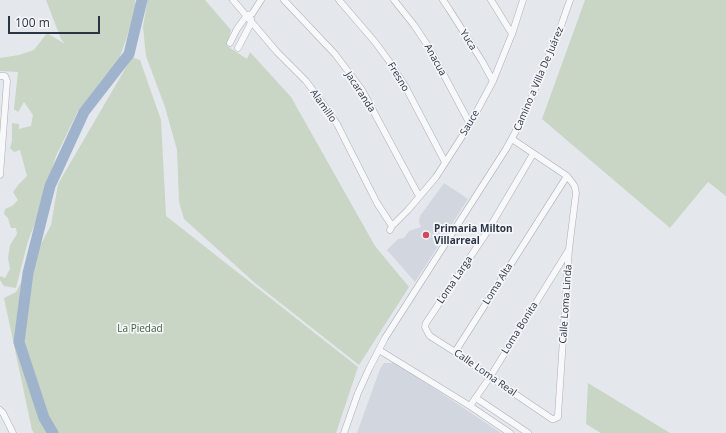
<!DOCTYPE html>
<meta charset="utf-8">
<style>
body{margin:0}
#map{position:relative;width:726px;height:433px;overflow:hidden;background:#e4e7ec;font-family:"Open Sans",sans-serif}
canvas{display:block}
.scale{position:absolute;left:8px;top:16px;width:92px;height:18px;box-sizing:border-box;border:2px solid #2b3445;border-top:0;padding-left:5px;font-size:12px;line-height:14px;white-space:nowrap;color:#2b3445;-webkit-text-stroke:3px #f4f6f9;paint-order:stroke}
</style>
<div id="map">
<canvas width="726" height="433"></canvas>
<div class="scale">100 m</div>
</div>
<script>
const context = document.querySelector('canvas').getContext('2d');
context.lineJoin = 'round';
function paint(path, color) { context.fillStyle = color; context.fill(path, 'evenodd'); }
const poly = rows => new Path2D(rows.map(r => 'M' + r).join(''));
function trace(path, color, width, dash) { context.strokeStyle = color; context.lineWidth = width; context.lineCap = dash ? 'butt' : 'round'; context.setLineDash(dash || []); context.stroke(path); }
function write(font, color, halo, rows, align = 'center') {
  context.font = font + ' "Open Sans",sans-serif'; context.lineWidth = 3.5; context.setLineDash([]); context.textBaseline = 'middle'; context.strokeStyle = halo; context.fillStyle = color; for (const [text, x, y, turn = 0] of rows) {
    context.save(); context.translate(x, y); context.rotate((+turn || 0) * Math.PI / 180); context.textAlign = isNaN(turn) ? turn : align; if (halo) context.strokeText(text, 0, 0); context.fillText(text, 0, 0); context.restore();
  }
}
const built = poly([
 [444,183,468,199,415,282,387,250,398,239,404,238,409,231,421,227,419,222,420,216],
 [384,363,396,363,501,433,357,433,380,369]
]);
const green = poly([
 [46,0,135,0,136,5,127,37,118,62,105,76,78,111,56,156,39,213,28,241,16,288,4,286,0,280,0,276,5,278,10,269,8,258,10,245,17,234,16,228,11,228,8,218,4,214,5,209,12,206,18,200,13,192,19,184,27,176,20,150,14,152,10,148,12,141,12,123,19,124,19,129,31,126,33,115,24,102,18,112,14,109,18,72,0,71,0,58,19,55,34,50,47,33,65,44,61,39],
 [147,0,205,0,231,30,227,46,247,59,250,52,291,97,375,246,409,287,359,365,255,283,184,219,179,202,177,150,165,107,146,56,143,27,147,3],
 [585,0,726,0,726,196,708,182,670,228,542,119],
 [132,57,140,60,161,120,166,216,358,367,336,433,34,433,32,430,4,298,16,292,51,225,58,184],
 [588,383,670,433,601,433,586,424]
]);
const river = poly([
 [53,433,44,418,19,342,28,273,50,186,84,112,129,54,142,0]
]);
const street = poly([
 [233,0,277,52,306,81,321,101,337,124,377,203,392,226],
 [284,0,335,54,362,90,419,196],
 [339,0,375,42,389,61,405,86,445,162],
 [394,0,414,25,430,49,470,124],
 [443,0,449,9,482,61,493,81],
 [491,0,512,34],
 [230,43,237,29,247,15,252,14,261,0],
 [238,48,250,25,251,19],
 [0,76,5,76,7,81,0,175],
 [512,139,567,176,574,185,575,188,576,193,569,249,558,415,558,417,554,419,552,419,490,377,455,352,430,336,428,333,425,327,426,323,487,232,533,154],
 [390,230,392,226,408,210,436,177,470,124,493,81,512,34,523,0],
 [379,350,470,406,510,433],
 [455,352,567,176],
 [476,398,528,433],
 [470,406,490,377,568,251],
 [0,410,3,413,13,433],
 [344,433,358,393,369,369,385,338,506,149,524,116,562,23,570,0]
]);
const markers = [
 [426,235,4,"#d1495b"]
];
const streetNames = [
 ["Yuca",468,40,58],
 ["Anacua",435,60,61],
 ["Fresno",398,77,59],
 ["Camino a Villa De Juárez",539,79,-67],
 ["Jacaranda",360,92,57],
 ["Alamillo",323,106,55],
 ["Sauce",470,123,-60],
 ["Loma Larga",455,280,-56],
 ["Loma Alta",498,284,-58],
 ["Calle Loma Linda",566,304,-86],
 ["Loma Bonita",520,328,-58],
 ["Calle Loma Real",485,373,35]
];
const poiNames = [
 ["Primaria Milton",434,229],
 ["Villarreal",434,241]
];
const parkNames = [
 ["La Piedad",140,329]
];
paint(built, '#d2d6de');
paint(green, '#c9d6c5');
trace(river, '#9fb4cc', 11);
trace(street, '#a9aeb7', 7);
trace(street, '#f7f8fa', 6);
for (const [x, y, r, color] of markers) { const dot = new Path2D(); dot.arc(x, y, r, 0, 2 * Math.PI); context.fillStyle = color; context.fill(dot); trace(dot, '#f4f6f9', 1.5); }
write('10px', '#2b3445', '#f4f6f9', streetNames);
write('bold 10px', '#2b3445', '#f4f6f9', poiNames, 'left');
write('10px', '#3f6138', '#f4f6f9', parkNames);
</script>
